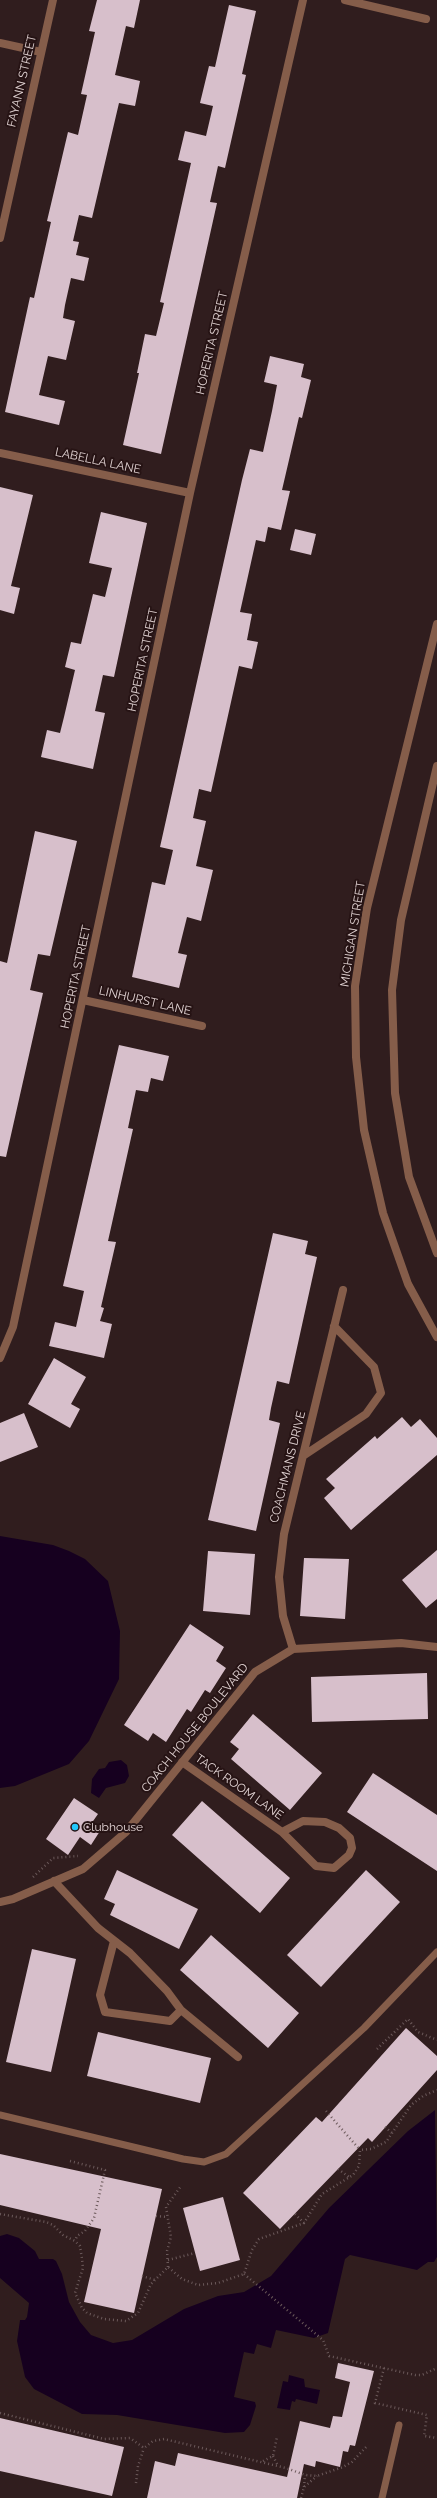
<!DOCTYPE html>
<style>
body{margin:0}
canvas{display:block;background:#301d1e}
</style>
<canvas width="437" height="2498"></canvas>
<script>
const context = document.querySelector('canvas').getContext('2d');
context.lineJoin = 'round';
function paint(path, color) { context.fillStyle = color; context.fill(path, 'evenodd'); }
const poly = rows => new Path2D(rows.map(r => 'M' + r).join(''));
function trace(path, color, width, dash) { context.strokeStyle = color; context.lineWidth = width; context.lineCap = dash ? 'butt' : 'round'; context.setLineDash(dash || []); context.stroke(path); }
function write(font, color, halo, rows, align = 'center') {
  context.font = font + ' Raleway,sans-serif'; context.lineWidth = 4; context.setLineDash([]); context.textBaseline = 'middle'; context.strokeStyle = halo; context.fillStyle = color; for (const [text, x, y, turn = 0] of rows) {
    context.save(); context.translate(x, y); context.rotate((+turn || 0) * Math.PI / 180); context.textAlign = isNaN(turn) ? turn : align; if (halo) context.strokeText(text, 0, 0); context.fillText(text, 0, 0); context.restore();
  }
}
const water = poly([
 [0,1536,53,1545,69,1551,85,1559,108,1581,120,1631,119,1679,89,1741,69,1764,15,1786,0,1788],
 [121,1760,127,1765,129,1776,125,1783,106,1788,99,1798,91,1793,92,1779,99,1769,105,1768,109,1762],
 [435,2110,437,2257,434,2262,428,2262,417,2270,350,2255,345,2259,328,2333,314,2338,276,2330,271,2348,257,2344,254,2354,244,2352,234,2397,255,2402,256,2406,250,2425,244,2432,225,2433,117,2415,82,2414,34,2389,25,2377,17,2341,20,2320,25,2320,27,2317,29,2303,0,2278,0,2236,7,2234,19,2238,35,2251,39,2259,53,2259,56,2261,62,2274,69,2302,80,2322,91,2335,113,2343,132,2340,184,2309,218,2296,244,2292,271,2276,329,2208,408,2131],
 [289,2375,304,2379,305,2387,320,2390,317,2404,296,2399,295,2402,292,2401,290,2410,277,2408,283,2381,288,2382]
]);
const building = poly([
 [97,0,140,0,134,28,126,26,115,75,140,81,135,106,119,103,92,218,79,215,73,241,79,242,76,255,89,258,84,281,71,278,65,305,63,318,75,321,66,360,48,356,39,395,65,401,59,425,5,412,30,297,34,298,51,222,47,221,68,132,78,135,87,95,81,94,95,32,89,31],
 [229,5,256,11,242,74,246,75,225,168,218,166,210,202,217,203,161,454,123,445,139,373,137,373,145,334,156,336,164,303,160,302,191,163,178,160,185,131,206,136,213,106,200,103,209,66,215,67],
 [270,356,304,364,301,377,311,380,302,418,299,417,282,490,290,491,281,530,268,527,265,542,256,540,240,612,252,614,247,640,258,642,252,669,239,666,211,792,199,789,193,818,206,821,196,866,213,870,201,921,187,917,178,953,187,955,179,988,132,977,152,882,165,885,173,850,160,847,242,480,250,449,263,452,272,411,277,385,264,382],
 [0,487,33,495,11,586,20,588,14,614,0,610],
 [101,512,147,523,114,677,103,675,95,711,105,713,93,769,41,757,47,730,60,733,64,717,75,670,65,667,71,642,81,644,93,594,105,597,112,568,89,563],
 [295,529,316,534,311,555,290,550],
 [35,831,77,841,50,956,38,954,30,990,43,993,6,1157,0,1156,0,961,7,963],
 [119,1045,169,1056,163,1081,151,1078,148,1092,136,1090,128,1128,133,1129,108,1241,116,1242,101,1307,104,1308,100,1321,112,1324,104,1358,49,1346,55,1322,76,1327,84,1291,63,1286],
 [273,1233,308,1241,305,1254,317,1257,289,1384,277,1381,271,1408,269,1420,280,1423,256,1531,208,1520],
 [54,1358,86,1377,71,1404,80,1409,70,1428,28,1404],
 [24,1413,38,1447,0,1462,0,1423],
 [402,1417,411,1427,420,1419,437,1438,437,1455,351,1530,324,1498,335,1488,326,1479,375,1436,377,1439],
 [437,1550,437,1599,426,1608,402,1580],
 [208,1551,255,1554,250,1615,203,1611],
 [304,1558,349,1559,345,1619,300,1616],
 [190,1624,224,1647,216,1661,226,1668,210,1693,205,1690,191,1712,187,1709,166,1742,153,1733,148,1741,124,1725],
 [427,1673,428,1719,312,1722,311,1677],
 [253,1714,322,1773,290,1810,231,1759,239,1749,230,1742],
 [373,1773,437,1815,437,1871,347,1812],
 [74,1798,98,1814,91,1824,100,1831,91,1845,80,1837,68,1855,46,1839],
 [202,1801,290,1878,260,1913,172,1835],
 [117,1870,198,1909,179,1949,110,1915,115,1904,104,1899],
 [366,1870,400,1902,321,1987,287,1955],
 [211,1935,299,2013,268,2048,180,1970],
 [32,1949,76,1959,51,2072,6,2062],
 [406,2028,437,2056,437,2070,372,2142,368,2138,280,2229,243,2193,316,2117,322,2122],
 [98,2032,211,2058,200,2103,87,2076],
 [0,2154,162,2189,134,2313,84,2302,101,2229,0,2205],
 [223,2197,240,2260,200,2271,183,2208],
 [338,2363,374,2371,355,2446,350,2445,348,2452,343,2451,340,2467,316,2461,315,2467,304,2464,297,2498,147,2498,155,2461,175,2466,178,2453,287,2477,300,2421,330,2428,333,2416,342,2417,350,2382,335,2378],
 [0,2418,124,2447,112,2496,0,2471]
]);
const path = poly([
 [33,1877,53,1858,78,1856],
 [377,2049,408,2019,418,2032,437,2040],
 [326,2111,360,2150],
 [385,2127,392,2133],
 [70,2161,105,2170,94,2218,85,2231,77,2236,75,2241],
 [338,2169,349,2177],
 [0,2214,46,2222,53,2225,63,2235,75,2241,80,2246,82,2259,83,2268,75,2293,82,2308,87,2313,104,2319,126,2321,138,2313,151,2284,168,2267,182,2279,198,2285,218,2283,244,2274,252,2250,259,2239,304,2223,322,2194,353,2175,359,2166,360,2150,371,2149,386,2142,411,2105,423,2096,437,2090],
 [295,2214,304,2223],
 [156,2216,167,2217],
 [168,2260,195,2253],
 [168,2267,167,2251,171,2237,166,2207,181,2186],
 [244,2274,323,2340,329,2356,415,2375,422,2375,437,2368],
 [142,2276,155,2280],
 [384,2368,375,2403,427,2415,424,2436,437,2438],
 [0,2413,104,2439,130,2438,144,2448,153,2441,164,2439,286,2468,305,2475,317,2476,343,2467,352,2462,368,2445],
 [273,2456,278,2466],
 [263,2461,273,2456,277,2437],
 [136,2483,138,2466,144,2448],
 [304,2487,305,2475],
 [301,2498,304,2487,317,2476]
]);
const service = poly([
 [0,2115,183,2159,204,2162,226,2154,364,2028,437,1952],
 [382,2498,399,2425]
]);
const minor = poly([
 [345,0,426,19],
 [0,43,41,52],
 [0,238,53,0],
 [0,453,190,493],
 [83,1000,202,1026],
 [0,1358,13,1327,190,493,303,0],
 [303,1456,366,1414,381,1393,374,1367,334,1326],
 [293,1649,283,1616,279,1577,284,1534,343,1290],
 [182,1762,282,1832,316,1866,334,1868,349,1855,352,1848,350,1838,339,1828,325,1822,303,1821,282,1832],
 [54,1881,98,1928,130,1953,167,1991,181,2010,170,2021,105,2012,100,1995,114,1941],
 [0,1902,13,1899,83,1869,126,1832,255,1672,293,1649,401,1643,437,1647],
 [181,2010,238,2057]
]);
const tertiary = poly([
 [437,624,367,908,355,986,356,1057,364,1130,383,1213,408,1284,437,1337],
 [437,766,401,920,392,990,395,1093,409,1177,437,1253]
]);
const markers = [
 [75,1827,4,"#20c9fd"]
];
const streetNames = [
 ["FAYANN STREET",22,81,-77],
 ["HOPERITA STREET",212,343,-77],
 ["LABELLA LANE",98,461,12],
 ["HOPERITA STREET",143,660,-78],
 ["MICHIGAN STREET",353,934,-81],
 ["HOPERITA STREET",76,977,-78],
 ["LINHURST LANE",145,1001,13],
 ["COACHMANS DRIVE",288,1467,-76],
 ["COACH HOUSE BOULEVARD",195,1728,-51],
 ["TACK ROOM LANE",239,1787,35]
];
const poiNames = [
 ["Clubhouse",83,1827]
];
paint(water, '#16001f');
paint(building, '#d7bfcb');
trace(path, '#6b595a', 2.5, [1, 3]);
trace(service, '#855d4a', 7);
trace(minor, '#855d4a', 8);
trace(tertiary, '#855d4a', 8);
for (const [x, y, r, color] of markers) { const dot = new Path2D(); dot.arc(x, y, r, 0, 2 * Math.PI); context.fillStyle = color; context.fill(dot); trace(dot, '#261314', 1.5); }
write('12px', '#e1d3d3', '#261314', streetNames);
write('12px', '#e1d3d3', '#261314', poiNames, 'left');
</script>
